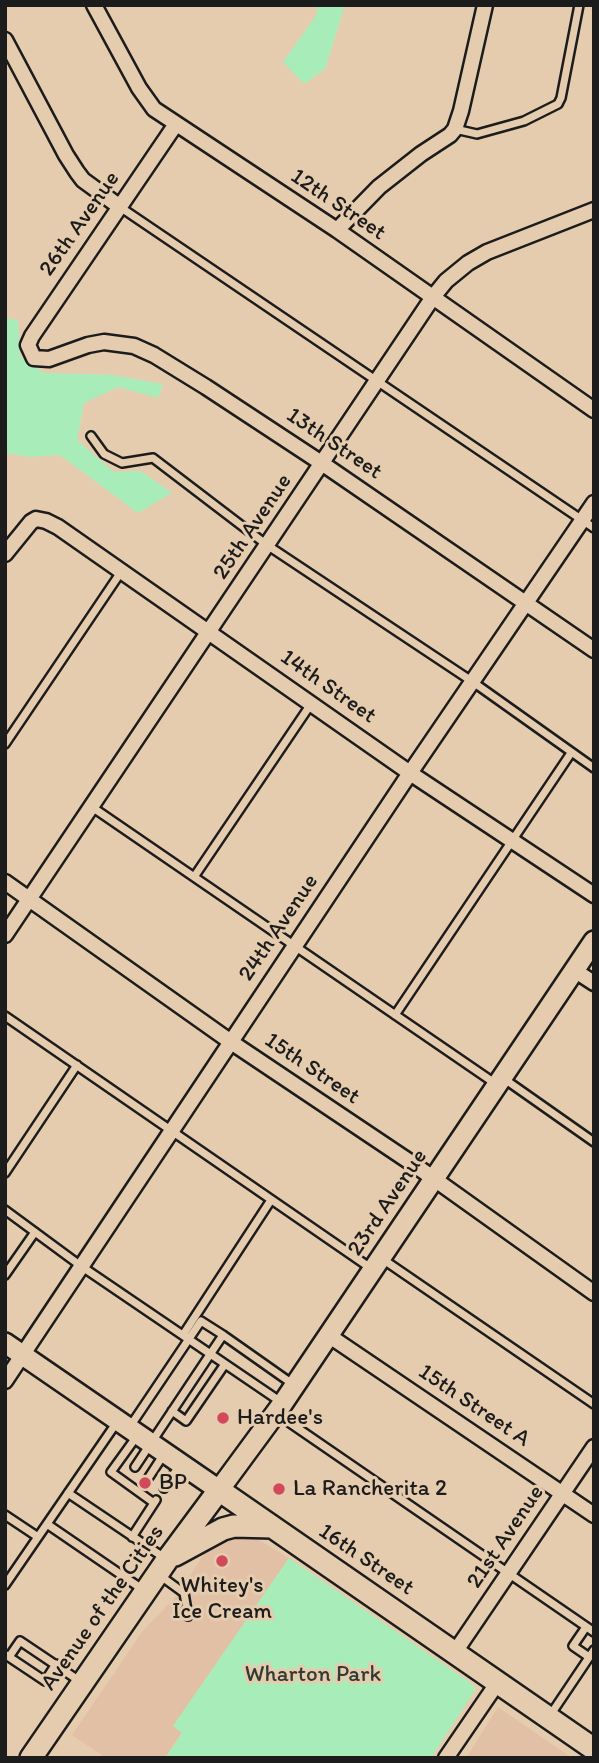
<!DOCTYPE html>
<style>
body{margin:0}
#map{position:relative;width:599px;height:1763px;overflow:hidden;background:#e6ccae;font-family:Itim,sans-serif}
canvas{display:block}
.frame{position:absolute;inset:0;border:7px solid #1c1c1c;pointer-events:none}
</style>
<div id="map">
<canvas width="599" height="1763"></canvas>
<div class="frame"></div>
</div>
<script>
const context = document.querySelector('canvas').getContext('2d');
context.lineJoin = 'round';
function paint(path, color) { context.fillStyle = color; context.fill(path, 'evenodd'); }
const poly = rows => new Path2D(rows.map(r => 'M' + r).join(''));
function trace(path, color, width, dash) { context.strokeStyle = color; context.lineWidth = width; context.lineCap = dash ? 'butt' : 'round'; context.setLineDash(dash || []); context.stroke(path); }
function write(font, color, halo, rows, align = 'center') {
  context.font = font + ' Itim,sans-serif'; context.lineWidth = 6; context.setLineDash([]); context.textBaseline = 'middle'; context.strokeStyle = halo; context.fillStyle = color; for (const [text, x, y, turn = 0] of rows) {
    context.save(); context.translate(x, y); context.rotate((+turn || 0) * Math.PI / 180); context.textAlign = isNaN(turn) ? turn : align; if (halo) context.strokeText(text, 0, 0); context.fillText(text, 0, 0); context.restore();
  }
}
const built = poly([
 [235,1536,252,1536,289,1558,174,1726,182,1732,165,1758,106,1758,72,1735,142,1632,178,1594,206,1551],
 [498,1707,572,1758,466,1758]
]);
const green = poly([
 [317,5,345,5,325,69,304,84,283,62,317,14],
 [5,318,18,320,20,356,44,373,112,375,163,384,158,398,118,387,84,403,77,440,114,472,141,471,172,493,138,513,60,455,29,457,5,453],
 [289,1558,468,1681,476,1689,431,1758,165,1758,182,1733,173,1726]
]);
const service = poly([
 [455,129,477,134,524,121,558,104,561,98,579,5],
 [120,207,594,528],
 [91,436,104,454,122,463,153,458,267,545,473,682,594,768],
 [5,744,121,572],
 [92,807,496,1084],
 [194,877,311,704],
 [395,1015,571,753],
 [5,1016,372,1269],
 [503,1078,594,1142],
 [5,1173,77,1065],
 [5,1210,81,1266,281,1402],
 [381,1258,594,1404],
 [5,1275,35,1232],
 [183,1335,271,1200],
 [172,1411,186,1421,225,1364],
 [277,1414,594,1632],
 [129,1428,201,1321,223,1335],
 [137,1436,111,1472,154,1503],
 [135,1467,223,1335,294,1385],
 [149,1477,164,1454],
 [164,1488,180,1465],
 [68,1493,166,1559],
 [5,1515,38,1537],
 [47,1524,142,1589],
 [132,1537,156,1500],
 [158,1574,184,1593,188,1616],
 [5,1585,117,1422],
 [586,1627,573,1646,589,1657],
 [6,1655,45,1681,56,1664],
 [9,1657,20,1641,81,1682],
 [549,1717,594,1650]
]);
const minor = poly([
 [94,5,139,88,154,109,337,230,594,410],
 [5,40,66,155,77,172,83,180,120,207],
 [176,124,32,336,28,345,34,358,49,359,88,345,104,342,134,346,154,355,206,387,323,464,594,650],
 [337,230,379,187,421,154,450,135,455,129,461,111,485,5],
 [5,554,31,522,36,519,46,521,58,527,410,773,594,895],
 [5,882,231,1042,416,1166,594,1293],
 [5,935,433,297,446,281,468,263,487,252,594,210],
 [574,970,594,983],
 [328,1335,594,1515],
 [5,1381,410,773,594,503],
 [455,1652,594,1447],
 [446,1758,498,1682]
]);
const tertiary = poly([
 [5,1343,219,1490,283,1403,594,941]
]);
const secondary = poly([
 [175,1555,223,1529,234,1526,272,1527],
 [31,1758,167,1560,219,1490,594,1749]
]);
const markers = [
 [223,1418,7,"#d1495b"],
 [145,1483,7,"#d1495b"],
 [279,1489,7,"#d1495b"],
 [222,1561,7,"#d1495b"]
];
const streetNames = [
 ["12th Street",338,205,34],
 ["26th Avenue",80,224,-55],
 ["13th Street",334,444,34],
 ["25th Avenue",253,527,-56],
 ["14th Street",328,687,35],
 ["24th Avenue",279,928,-56],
 ["15th Street",312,1069,34],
 ["23rd Avenue",388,1203,-56],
 ["15th Street A",474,1406,34],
 ["21st Avenue",506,1537,-56],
 ["16th Street",366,1560,34],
 ["Avenue of the Cities",103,1608,-55]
];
const poiNames = [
 ["Hardee's",237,1418],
 ["BP",159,1483],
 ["La Rancherita 2",293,1489],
 ["Whitey's",222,1586,"center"],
 ["Ice Cream",222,1612,"center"]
];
const parkNames = [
 ["Wharton Park",313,1675]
];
paint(built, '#e2c0a5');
paint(green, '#a8edb9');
trace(service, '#1c1c1c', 12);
trace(minor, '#1c1c1c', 19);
trace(tertiary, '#1c1c1c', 24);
trace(secondary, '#1c1c1c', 26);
trace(service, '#e6ccae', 7);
trace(minor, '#e6ccae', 14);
trace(tertiary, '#e6ccae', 19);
trace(secondary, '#e6ccae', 21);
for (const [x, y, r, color] of markers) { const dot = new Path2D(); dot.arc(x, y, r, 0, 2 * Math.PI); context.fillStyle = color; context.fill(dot); trace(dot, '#e6ccae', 2.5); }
write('23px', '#1c1c1c', '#e6ccae', streetNames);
write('23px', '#1c1c1c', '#e6ccae', poiNames, 'left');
write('23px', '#313b34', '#e6ccae', parkNames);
</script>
